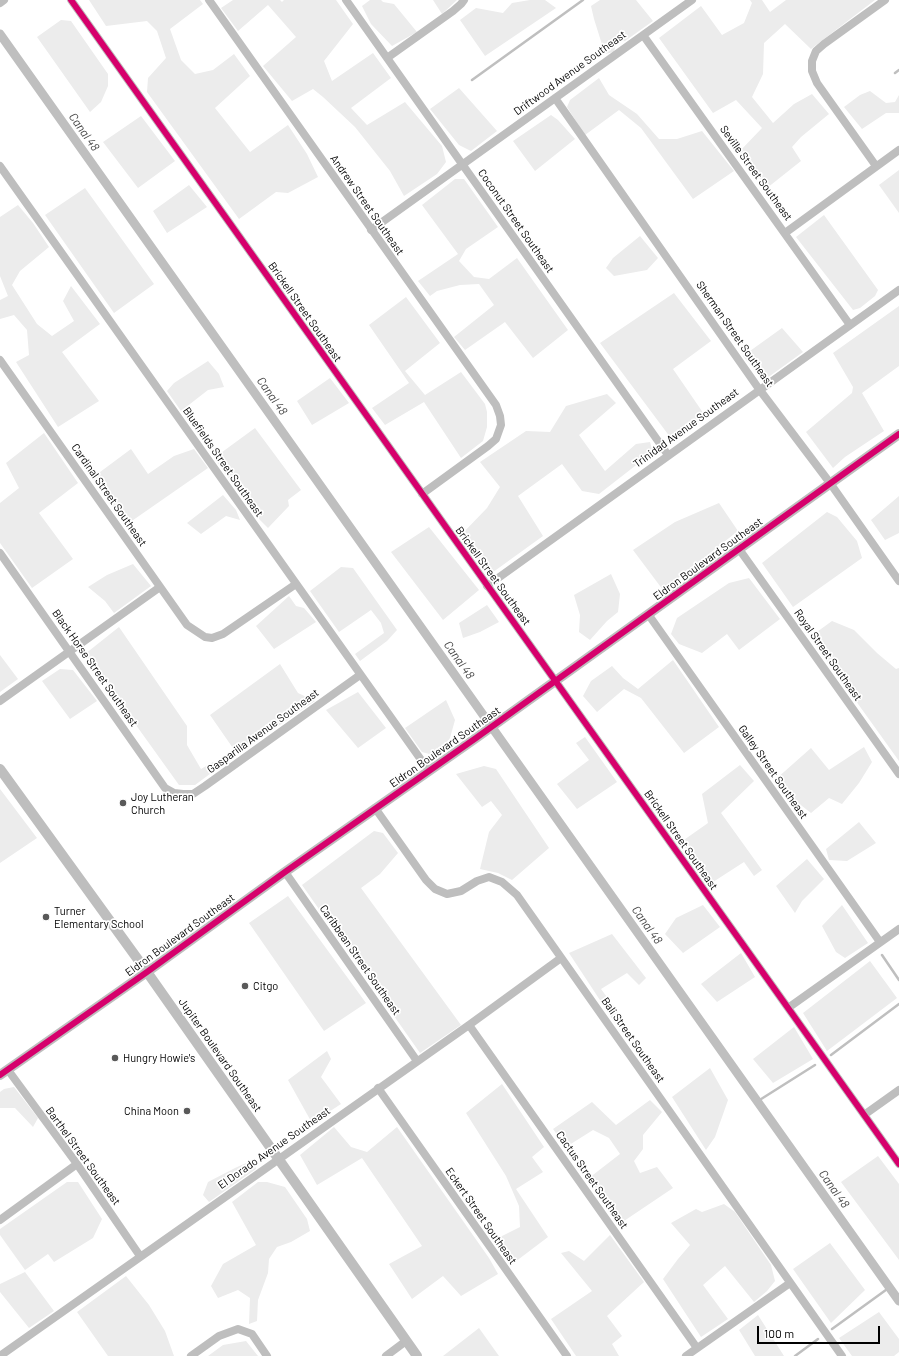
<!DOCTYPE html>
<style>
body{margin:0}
#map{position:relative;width:899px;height:1356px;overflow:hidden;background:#fff;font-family:Barlow,sans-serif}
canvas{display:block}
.scale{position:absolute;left:757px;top:1326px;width:123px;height:18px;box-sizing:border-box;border:2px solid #000;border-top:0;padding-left:5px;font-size:12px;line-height:14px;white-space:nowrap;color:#000;-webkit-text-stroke:3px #fff;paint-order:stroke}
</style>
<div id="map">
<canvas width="899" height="1356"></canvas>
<div class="scale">100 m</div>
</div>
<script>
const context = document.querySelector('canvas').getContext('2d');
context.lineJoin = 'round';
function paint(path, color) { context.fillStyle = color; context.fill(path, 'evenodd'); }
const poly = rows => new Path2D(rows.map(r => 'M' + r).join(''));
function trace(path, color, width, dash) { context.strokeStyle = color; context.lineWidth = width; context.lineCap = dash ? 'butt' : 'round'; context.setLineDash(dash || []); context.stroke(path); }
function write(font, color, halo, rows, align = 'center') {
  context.font = font + ' Barlow,sans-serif'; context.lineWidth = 3.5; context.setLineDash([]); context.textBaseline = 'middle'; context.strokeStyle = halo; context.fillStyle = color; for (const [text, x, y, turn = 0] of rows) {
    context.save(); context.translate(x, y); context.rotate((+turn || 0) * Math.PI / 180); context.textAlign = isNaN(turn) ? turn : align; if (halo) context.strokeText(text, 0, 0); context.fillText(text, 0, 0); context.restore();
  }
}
const green = poly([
 [89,0,200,0,203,4,170,29,181,60,195,74,213,70,234,54,250,76,215,108,250,152,288,125,307,154,318,177,288,193,276,192,239,219,147,92,148,78,166,58,157,31,147,21,106,26],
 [233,0,280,0,282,2,284,0,336,0,353,24,324,61,332,81,373,53,391,78,351,108,367,125,405,102,442,146,446,162,437,174,404,196,390,171,355,127,323,97,313,89,292,101,263,66,296,37,268,5,238,31,221,8],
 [370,0,381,0,383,2,394,4,417,32,392,46,371,24,362,6],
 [433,0,457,0,442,14],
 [530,0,545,0,556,8,485,56,460,20,476,8,503,13,512,3],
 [600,0,636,0,653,21,625,41,616,42,614,52,605,54,594,19,591,6],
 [750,0,762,0,770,12,786,0,875,0,811,49,785,24,764,43,763,74,752,97,773,123,794,104,812,94,829,114,801,137,792,147,801,161,767,188,739,152,762,128,736,100,713,113,659,38,701,6,722,35,744,23,752,3],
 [61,20,71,21,108,74,108,86,101,102,90,112,37,37],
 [599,78,609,95,637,114,659,139,677,139,702,131,734,171,693,199,641,128,619,110,585,135,567,107,570,100],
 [459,88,497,131,471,151,459,145,430,109],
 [870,91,886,103,895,102,899,95,899,113,886,113,862,129,844,107,860,95],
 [551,115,558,120,575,139,535,171,513,141],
 [141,116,175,161,138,188,103,142],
 [899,170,899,213,879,185],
 [455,179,464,179,498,227,466,249,459,261,474,277,489,279,517,258,568,330,533,358,505,322,465,350,454,337,494,305,479,284,460,285,437,291,430,296,418,281,458,254,422,205],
 [189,185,207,207,167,233,153,211],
 [85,188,154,284,114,313,45,215],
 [18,205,33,223,49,247,20,271,12,285,37,324,52,336,74,321,63,301,71,286,100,324,62,352,99,401,58,427,16,362,29,355,27,330,14,315,0,319,0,300,8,296,0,276,0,217],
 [824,215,878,290,875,296,860,308,853,310,796,237],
 [640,236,658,258,647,270,614,276,606,268,613,258],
 [674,293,711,341,673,369,706,417,673,441,600,343],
 [406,297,440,343,405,371,425,395,461,372,485,404,487,412,487,427,483,441,461,458,424,402,385,425,372,408,409,383,369,325],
 [899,306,899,366,862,393,884,431,845,457,833,468,806,432,852,393,853,387,833,353],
 [782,328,803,352,763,381,743,356],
 [208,361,219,374,224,387,208,390,181,411,167,391,174,383],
 [330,378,349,403,312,425,297,401],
 [607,394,616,403,579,435,605,471,636,444,650,442,653,452,599,494,582,491,562,464,518,496,543,536,489,575,460,536,487,508,500,487,480,462,526,431,550,432,566,406],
 [255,428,301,490,288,500,289,506,268,528,260,520,214,458],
 [44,433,78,483,39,513,73,559,32,588,0,543,0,503,19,488,6,463],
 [131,449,148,474,174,456,194,449,208,468,126,525,92,478],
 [223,495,236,510,240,520,226,516,201,534,187,523],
 [899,496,899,533,885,540,871,520],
 [719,503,738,531,663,590,633,550,675,522],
 [827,512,837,517,857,541,862,558,793,607,762,563],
 [429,527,479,590,443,620,391,552],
 [133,564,151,586,114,613,105,601,88,587,107,575],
 [341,567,353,568,397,630,387,641,360,661,355,654,384,633,381,623,371,610,339,632,310,591],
 [611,574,620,594,618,612,607,621,590,640,579,632,580,615,574,595],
 [749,578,780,619,739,650,727,634,702,653,679,644,671,634,677,618,729,583],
 [289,596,296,606,304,608,316,622,274,649,256,626],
 [487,605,499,622,480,632,463,638,459,623],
 [832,621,854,630,877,653,896,669,899,668,899,761,810,637],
 [119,627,187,726,187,745,201,769,213,762,218,768,195,785,179,785,85,654],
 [0,655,18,679,0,692],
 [673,660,719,727,684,753,641,698,624,689,597,712,583,696,591,681,612,666,623,678,638,689],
 [280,664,298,693,315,701,237,754,210,715],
 [60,669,73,670,97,701,70,719,42,681],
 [358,692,386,728,358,748,326,710],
 [446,700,455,720,450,738,437,756,422,752,405,728],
 [585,737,617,782,577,809,557,784,589,760,576,743],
 [864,747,872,762,859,783,842,804,829,798,811,813,784,792,776,779,811,748,829,770],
 [740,765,754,781,721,813,762,870,754,876,744,862,713,882,681,842,708,823,702,794],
 [484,766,496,769,549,848,512,880,498,873,480,869,489,832,502,815,491,801,482,807,456,774],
 [0,789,37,838,0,863],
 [859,822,876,843,847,861,829,860,826,849],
 [374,831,383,833,398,853,380,874,361,888,461,1025,420,1053,302,885],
 [807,859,824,879,802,901,795,913,776,886],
 [288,896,366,1003,324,1031,249,923],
 [703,905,720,927,683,953,665,934,676,918],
 [842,905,868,943,845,958,836,952,822,926],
 [612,934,646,978,639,985,627,973,601,989,621,1016,615,1023,569,953],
 [741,953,755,977,717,1002,701,984],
 [870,961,897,998,827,1051,803,1013],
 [794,1027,813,1059,773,1083,753,1059],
 [327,1051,331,1059,321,1077,341,1104,312,1123,288,1080],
 [710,1068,728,1100,715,1137,706,1150,672,1097],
 [502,1084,544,1147,532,1157,543,1172,516,1189,548,1237,511,1265,494,1240,520,1227,519,1206,506,1176,466,1113],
 [14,1087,38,1118,33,1127,15,1108,0,1108,0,1092,4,1089],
 [650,1100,662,1112,643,1135,643,1149,634,1161,640,1173,657,1167,673,1188,621,1223,589,1178,620,1154,609,1138,593,1130,566,1147,553,1129,592,1102,616,1125],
 [334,1127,351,1147,367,1152,397,1127,489,1258,498,1274,461,1296,443,1276,412,1299,389,1264,422,1246,362,1158,317,1185,300,1155],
 [878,1156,899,1184,899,1260,841,1182],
 [253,1160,256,1169,209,1202,203,1195,208,1182,235,1168],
 [67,1182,78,1182,102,1219,93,1238,54,1262,48,1254,25,1270,0,1235,0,1229],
 [258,1182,267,1182,285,1187,307,1219,310,1231,291,1242,277,1247,269,1259,268,1273,258,1300,257,1321,249,1324,250,1298,238,1290,218,1298,211,1286,223,1264,256,1245,232,1202],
 [724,1204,735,1212,771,1265,775,1281,767,1291,754,1302,725,1266,703,1285,728,1319,701,1337,663,1279,678,1259,690,1245,671,1223,696,1209,702,1212],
 [610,1235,644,1282,607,1316,622,1336,612,1344,619,1356,576,1356,551,1319,592,1291,561,1253,569,1251,584,1261],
 [830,1243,865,1290,831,1323,793,1269],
 [25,1272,54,1311,29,1328,0,1292,0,1284],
 [126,1276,149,1305,165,1331,174,1356,108,1356,77,1312],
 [879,1312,899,1339,899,1352,894,1356,852,1356,839,1338],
 [758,1315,784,1356,755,1356,739,1330],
 [479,1328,499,1356,443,1356],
 [246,1341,258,1356,208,1356,223,1345]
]);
const stream = poly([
 [895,73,899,70],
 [472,80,583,0],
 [882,955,899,980],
 [831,1055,899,1004],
 [758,1101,815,1065],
 [832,1329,890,1287],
 [795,1356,818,1339]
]);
const canal = poly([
 [0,34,899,1301]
]);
const minor = poly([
 [71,0,899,1164],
 [209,0,496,405,500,416,501,425,496,439,488,446,422,494],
 [346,0,668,455],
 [0,3,4,0],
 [643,35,850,325],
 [387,58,453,11,461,4,464,0],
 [555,98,759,389,830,483,899,581],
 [0,166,429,771],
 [876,166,817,83,812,71,812,61,816,51,824,44,885,0],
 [371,230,692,0],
 [785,233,899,150],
 [0,360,187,625,205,637,212,638,223,634,296,584],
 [739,549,899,774],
 [0,553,165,788,174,793,183,794,193,794,205,786,360,675],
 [487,586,899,290],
 [648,614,880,942],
 [0,701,160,587],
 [375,808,426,880,435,889,447,894,461,891,477,881,489,877,502,882,517,895,842,1356],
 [285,872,417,1061],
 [788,1008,899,929],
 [469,1025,697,1348],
 [8,1070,77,1164,140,1256],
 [378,1088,567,1356],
 [864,1115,899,1090],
 [0,1220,77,1164],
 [0,1356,469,1025,561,958],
 [191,1356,219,1336,238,1329,252,1334,267,1356],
 [386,1356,406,1341],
 [686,1356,790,1283]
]);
const tertiary = poly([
 [0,769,147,972,417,1356],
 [0,1075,147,972,285,872,476,738,899,434]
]);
const cycleway = poly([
 [71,0,899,1164],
 [0,1075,147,972,285,872,476,738,899,434]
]);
const markers = [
 [123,803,4,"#595959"],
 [46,917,4,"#595959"],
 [245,986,4,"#595959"],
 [115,1058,4,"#595959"],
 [187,1111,4,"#595959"]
];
const streetNames = [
 ["Driftwood Avenue Southeast",570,73,-36],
 ["Seville Street Southeast",756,173,54],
 ["Andrew Street Southeast",367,205,55],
 ["Coconut Street Southeast",516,221,55],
 ["Brickell Street Southeast",305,312,55],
 ["Sherman Street Southeast",735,334,55],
 ["Trinidad Avenue Southeast",686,428,-36],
 ["Bluefields Street Southeast",223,462,55],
 ["Cardinal Street Southeast",109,495,55],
 ["Eldron Boulevard Southeast",708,559,-36],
 ["Brickell Street Southeast",493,576,54],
 ["Royal Street Southeast",828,655,55],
 ["Black Horse Street Southeast",95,668,55],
 ["Gasparilla Avenue Southeast",263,731,-36],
 ["Eldron Boulevard Southeast",445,747,-35],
 ["Galley Street Southeast",773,772,55],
 ["Brickell Street Southeast",681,840,55],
 ["Eldron Boulevard Southeast",180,935,-36],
 ["Caribbean Street Southeast",360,960,55],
 ["Bali Street Southeast",633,1040,55],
 ["Jupiter Boulevard Southeast",220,1055,55],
 ["El Dorado Avenue Southeast",274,1148,-35],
 ["Barthel Street Southeast",83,1156,54],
 ["Cactus Street Southeast",592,1180,55],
 ["Eckert Street Southeast",481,1216,55]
];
const poiNames = [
 ["Joy Lutheran",131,797],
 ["Church",131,810],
 ["Turner",54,911],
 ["Elementary School",54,924],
 ["Citgo",253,986],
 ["Hungry Howie's",123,1058],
 ["China Moon",179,1111,"right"]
];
const waterNames = [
 ["Canal 48",84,132,55],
 ["Canal 48",272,396,55],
 ["Canal 48",459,660,55],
 ["Canal 48",647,925,55],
 ["Canal 48",834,1189,55]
];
paint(green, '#ececec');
trace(stream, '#bfbfbf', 2.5);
trace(canal, '#bfbfbf', 9);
trace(minor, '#bebebe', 8);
trace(tertiary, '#bebebe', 10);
trace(cycleway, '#d6006c', 6);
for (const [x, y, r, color] of markers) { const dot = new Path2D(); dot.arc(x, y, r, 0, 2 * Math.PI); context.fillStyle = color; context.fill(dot); trace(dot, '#fff', 1.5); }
write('11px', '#000', '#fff', streetNames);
write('11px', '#000', '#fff', poiNames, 'left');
write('italic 12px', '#444', '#fff', waterNames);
</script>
